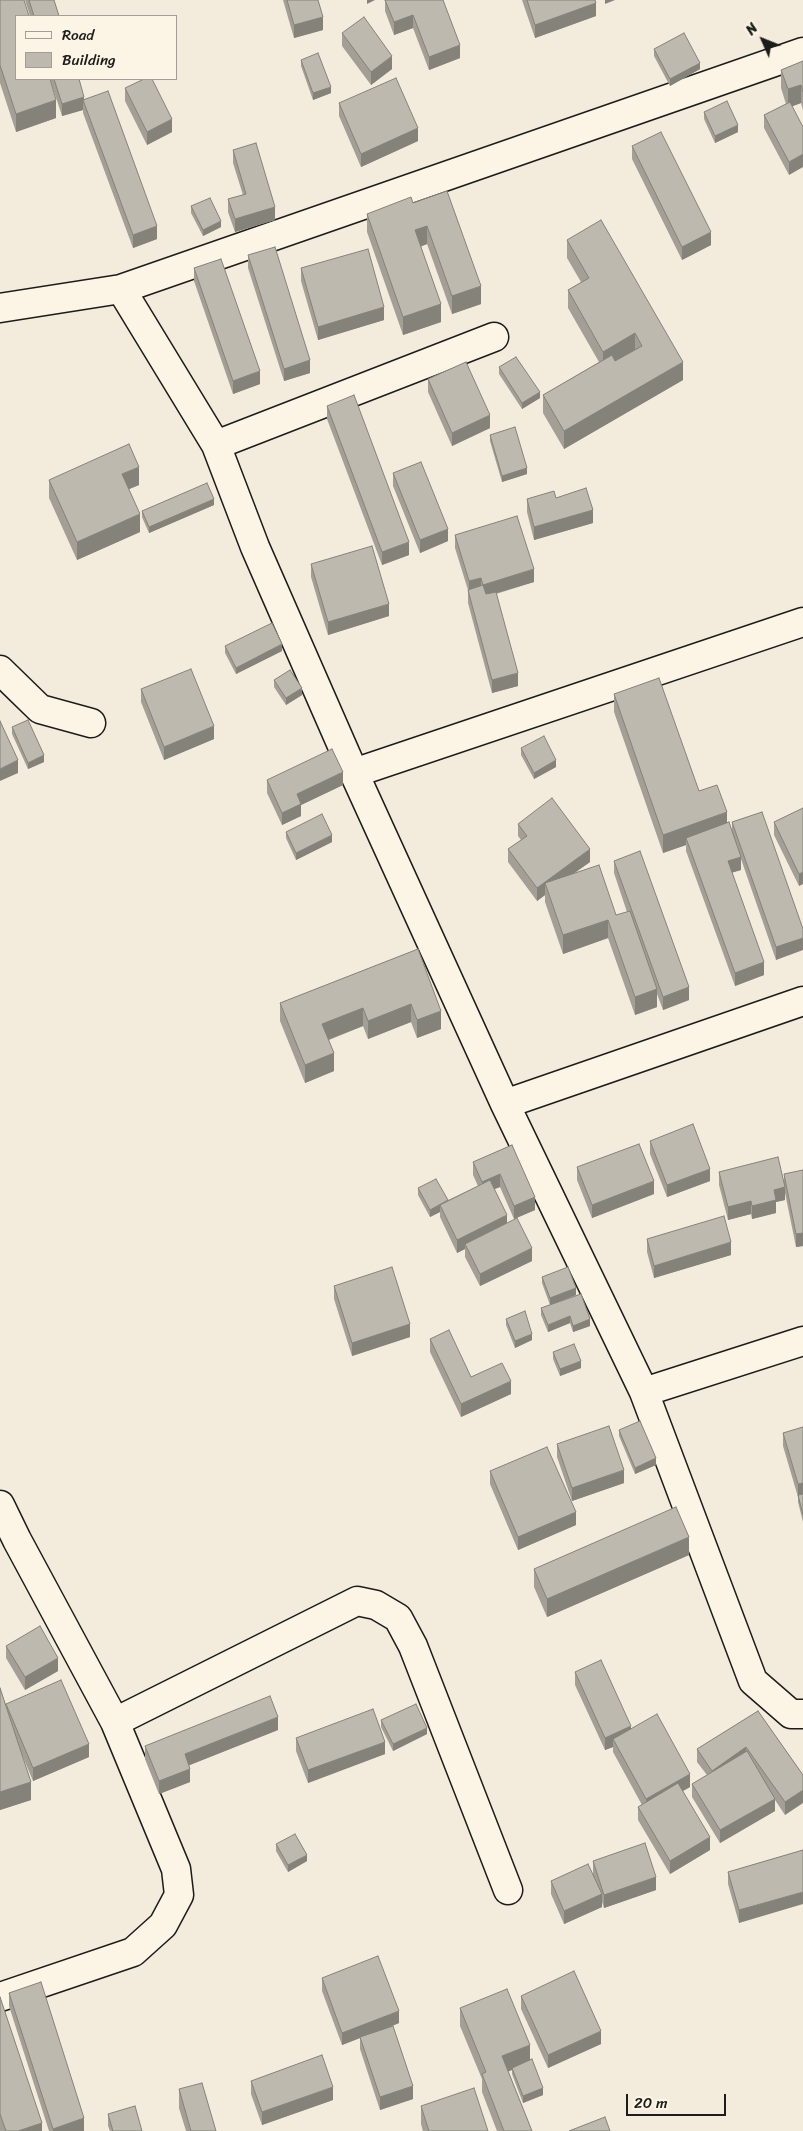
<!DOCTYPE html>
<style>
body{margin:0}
#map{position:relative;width:803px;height:2131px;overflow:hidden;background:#f3ecdd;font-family:Sriracha,sans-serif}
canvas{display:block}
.legend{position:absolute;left:15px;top:15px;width:162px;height:65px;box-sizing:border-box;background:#fcf5e5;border:1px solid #a29e95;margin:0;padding:6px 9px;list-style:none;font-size:15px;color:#1c1c1c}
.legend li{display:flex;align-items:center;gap:10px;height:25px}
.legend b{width:25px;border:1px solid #a29e95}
.north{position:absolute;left:738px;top:15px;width:50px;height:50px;-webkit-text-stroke:4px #fcf5e5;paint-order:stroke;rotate:314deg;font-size:14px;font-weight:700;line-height:20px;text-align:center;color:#1c1c1c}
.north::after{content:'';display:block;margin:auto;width:18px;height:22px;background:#1c1c1c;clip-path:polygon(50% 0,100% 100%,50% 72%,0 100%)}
.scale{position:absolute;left:626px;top:2094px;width:100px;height:22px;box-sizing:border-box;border:2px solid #1c1c1c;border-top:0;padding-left:6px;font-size:15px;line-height:18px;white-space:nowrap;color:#1c1c1c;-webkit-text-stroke:4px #fcf5e5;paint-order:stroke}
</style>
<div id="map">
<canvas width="803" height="2131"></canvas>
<ul class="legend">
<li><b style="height:6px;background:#fcf5e5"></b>Road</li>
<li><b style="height:14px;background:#beb9ae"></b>Building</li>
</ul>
<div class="north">N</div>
<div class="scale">20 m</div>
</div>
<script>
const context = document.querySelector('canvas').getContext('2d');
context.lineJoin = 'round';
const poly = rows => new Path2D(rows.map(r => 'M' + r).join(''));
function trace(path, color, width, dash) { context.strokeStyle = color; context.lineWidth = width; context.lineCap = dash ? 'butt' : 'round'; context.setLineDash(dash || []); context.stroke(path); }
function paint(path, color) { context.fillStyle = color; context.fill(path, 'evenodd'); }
const minor = poly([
 [121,289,216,445,255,547,354,773,505,1104,644,1392,753,1681,791,1714,803,1714],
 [0,308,121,289,803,52],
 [216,445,494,337],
 [0,670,40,709,91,723],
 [354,773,803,622],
 [505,1104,803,1001],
 [644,1392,803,1341],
 [0,1505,17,1540,115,1722,176,1869,179,1895,163,1925,133,1952,0,1997],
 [115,1722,357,1601,376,1605,398,1618,413,1646,508,1890]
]);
const wall = poly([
 [0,0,56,118,16,132,0,83],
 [25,0,54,0,59,16,30,16],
 [283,0,318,0,323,30,294,38],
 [385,0,443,0,460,58,429,70,413,28,394,35,385,11],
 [522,0,595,0,596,16,535,38],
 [342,33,392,69,371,85,342,46],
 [654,49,700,69,670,86,654,56],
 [301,60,331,93,313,100,301,66],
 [803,61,803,110,801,103,792,106,789,175,764,128,764,115,786,104,781,88,781,70],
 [50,79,79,79,84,99,157,239,133,248,83,113,83,110,62,116],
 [125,88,172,132,147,145,125,101],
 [339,103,418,141,361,167,339,116],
 [704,112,738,132,715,143,704,119],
 [632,146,711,245,682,260,632,159],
 [233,150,275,220,235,232,228,212,228,199,243,195,233,163],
 [413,203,481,304,452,314,427,244,421,246,441,322,403,335,367,232,367,214],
 [191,206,221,227,203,236,191,213],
 [567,240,683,380,564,449,543,413,543,395,599,362,568,308,568,290,581,282,567,258],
 [248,255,310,373,284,381,248,268],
 [194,268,260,384,233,394,194,281],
 [301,268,384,320,318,340,301,281],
 [499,367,540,398,522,409,499,374],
 [428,379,490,428,452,446,428,392],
 [327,406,409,555,382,565,327,419],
 [490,435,527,474,502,482,490,441],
 [393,473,448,541,420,553,393,486],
 [49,480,139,485,129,489,140,532,77,560,49,498],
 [556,498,593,523,534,540,527,512,527,499],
 [214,505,149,533,142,517,142,511],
 [455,535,534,582,496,594,518,686,492,693,468,603,468,590,455,548],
 [311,564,389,616,328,635,311,577],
 [225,646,282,651,236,674,225,653],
 [274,680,302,695,286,705,274,687],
 [141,689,214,739,164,760,141,702],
 [614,694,727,823,732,833,732,822,803,929,776,960,741,859,741,870,732,872,764,975,735,986,686,851,686,845,663,853,614,712],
 [12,727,44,762,28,769,12,734],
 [521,748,556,767,534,779,521,755],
 [267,780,343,785,301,805,301,816,282,825,267,793],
 [803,808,799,886,774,835,774,822],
 [518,824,590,862,574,873,616,915,627,912,614,873,614,861,689,1000,663,1010,657,994,657,1007,635,1015,608,938,563,954,545,902,545,895,537,901,508,862,508,849,521,840,518,836],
 [286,832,332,842,296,860,286,838],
 [418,949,441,1029,417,1038,411,1022,368,1039,363,1026,329,1040,334,1071,305,1083,280,1021,280,1003],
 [650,1141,710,1181,667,1197,650,1154],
 [512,1145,535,1210,514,1219,500,1187,494,1189,507,1224,532,1261,480,1286,465,1257,465,1249,457,1253,440,1217,440,1212,430,1217,418,1195,418,1188,448,1200,478,1186,473,1175,473,1162],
 [577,1167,654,1194,592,1218,577,1180],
 [803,1170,803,1246,796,1247,785,1193,785,1200,776,1202,776,1213,752,1219,751,1214,728,1220,719,1185,719,1172,784,1181,784,1174],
 [647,1239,731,1255,654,1278,647,1252],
 [542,1277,576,1295,550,1305,542,1283],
 [334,1286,410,1337,352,1356,334,1299],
 [581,1294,590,1326,573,1332,570,1323,548,1332,541,1315,541,1308],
 [506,1319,532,1340,515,1348,506,1325],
 [430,1339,471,1377,511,1394,461,1417,430,1352],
 [553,1352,581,1368,560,1376,553,1359],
 [803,1427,803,1522,798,1502,798,1497,783,1446,783,1433],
 [619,1430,656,1465,635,1474,619,1436],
 [557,1444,624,1483,572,1501,557,1457],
 [490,1471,576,1525,518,1550,490,1484],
 [689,1555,547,1617,534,1587,534,1569],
 [6,1646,58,1671,25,1690,6,1658],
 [575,1672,690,1787,683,1791,710,1850,670,1874,638,1820,638,1807,642,1805,613,1752,613,1747,605,1750,575,1685],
 [0,1688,6,1706,89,1757,33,1781,21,1752,31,1800,0,1810],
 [758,1711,803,1775,785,1815,775,1800,775,1811,720,1843,692,1797,692,1784,707,1775,697,1762,697,1749],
 [381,1720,427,1734,393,1751,381,1727],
 [278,1730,189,1765,190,1782,159,1794,145,1759,145,1746],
 [296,1738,385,1754,308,1783,296,1751],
 [276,1844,307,1861,288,1872,276,1851],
 [803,1850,739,1923,728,1884,728,1872],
 [593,1861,656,1890,604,1908,602,1902,602,1907,564,1924,551,1894,551,1881,593,1874],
 [322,1978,399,2023,390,2027,413,2099,380,2110,360,2049,360,2038,342,2045,322,1991],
 [9,1993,84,2131,49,2131,9,2006],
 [521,1996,601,2044,548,2068,521,2009],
 [0,1997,42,2131,0,2131],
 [460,2008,530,2060,543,2095,523,2103,512,2074,512,2070,508,2071,532,2131,497,2131,482,2092,482,2079,460,2026],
 [251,2081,333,2100,262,2125,251,2094],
 [179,2089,216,2131,186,2131,179,2108],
 [421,2106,488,2131,423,2131,421,2124],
 [108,2114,142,2131,110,2131,108,2126]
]);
const shadedWall = poly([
 [367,0,375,0,367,4],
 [605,0,615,0,605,4],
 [596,3,596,16,535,38,535,25],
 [413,15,413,28,394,35,394,22],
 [323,17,323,30,294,38,294,25],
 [460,45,460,58,429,70,429,57],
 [392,56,392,69,371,85,371,72],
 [700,63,700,69,670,86,670,79],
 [801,85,801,103,788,108,788,89],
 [331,87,331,93,313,100,313,93],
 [84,97,84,104,83,100,83,110,62,116,62,104],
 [56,100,56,118,16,132,16,114],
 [172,119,172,132,147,145,147,132],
 [738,125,738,132,715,143,715,136],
 [418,128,418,141,361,167,361,154],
 [803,154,803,167,789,175,789,162],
 [275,207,275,220,235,232,235,219],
 [221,221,221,227,203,236,203,230],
 [157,226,157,239,133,248,133,235],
 [427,226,427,244,415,249,415,230],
 [711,232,711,245,682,260,682,247],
 [481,286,481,304,452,314,452,296],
 [441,304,441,322,403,335,403,317],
 [384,307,384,320,318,340,318,327],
 [635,333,635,351,603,370,603,352],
 [310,360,310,373,284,381,284,369],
 [683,362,683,380,564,449,564,431],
 [260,371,260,384,233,394,233,381],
 [540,392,540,398,522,409,522,403],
 [490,415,490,428,452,446,452,433],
 [139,467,139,485,122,492,122,474],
 [527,468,527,474,502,482,502,476],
 [214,499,214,505,149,533,149,527],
 [593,510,593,523,534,540,534,527],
 [140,514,140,532,77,560,77,542],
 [448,529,448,541,420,553,420,540],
 [409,542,409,555,382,565,382,552],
 [534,569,534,582,483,597,483,585],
 [481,578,481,591,469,594,469,581],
 [389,604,389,616,328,635,328,622],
 [282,644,282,651,236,674,236,668],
 [518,673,518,686,492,693,492,680],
 [302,688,302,695,286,705,286,698],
 [214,726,214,739,164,760,164,747],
 [44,755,44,762,28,769,28,763],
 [18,760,18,773,0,781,0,769],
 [556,760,556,767,534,779,534,773],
 [343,772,343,785,301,805,301,816,282,825,282,813,297,794],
 [727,812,727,830,686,838,686,845,663,853,663,835],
 [332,835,332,842,296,860,296,853],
 [590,849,590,862,548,892,545,883,545,895,537,901,537,888],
 [741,857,741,870,728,874,728,861],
 [803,872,803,884,799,886,799,874],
 [608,920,608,938,563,954,563,935],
 [803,938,803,950,776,960,776,947],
 [764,962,764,975,735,986,735,973],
 [689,987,689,1000,663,1010,663,997],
 [657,989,657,1007,635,1015,635,997],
 [411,1004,411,1022,368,1039,368,1021],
 [363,1008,363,1026,322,1042,322,1024],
 [441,1011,441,1029,417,1038,417,1020],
 [334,1053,334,1071,305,1083,305,1065],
 [710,1169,710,1181,667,1197,667,1185],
 [500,1174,500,1187,482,1194,482,1182],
 [654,1181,654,1194,592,1218,592,1205],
 [785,1187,785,1200,776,1202,776,1213,752,1219,752,1206,774,1190],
 [535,1197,535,1210,514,1219,514,1206],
 [751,1201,751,1214,728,1220,728,1207],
 [440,1205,440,1212,430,1217,430,1210],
 [507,1215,507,1228,465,1244,465,1249,457,1253,457,1240],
 [803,1233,803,1246,796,1247,796,1234],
 [731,1242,731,1255,654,1278,654,1266],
 [532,1248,532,1261,480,1286,480,1274],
 [576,1288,576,1295,550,1305,550,1298],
 [570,1316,570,1323,548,1332,548,1325],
 [590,1319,590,1326,573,1332,573,1326],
 [410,1324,410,1337,352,1356,352,1343],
 [532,1334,532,1340,515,1348,515,1341],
 [581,1361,581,1368,560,1376,560,1369],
 [511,1381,511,1394,461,1417,461,1404],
 [656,1458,656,1465,635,1474,635,1468],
 [624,1470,624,1483,572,1501,572,1488],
 [803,1483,803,1495,798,1497,798,1484],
 [576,1512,576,1525,518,1550,518,1537],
 [689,1537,689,1555,547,1617,547,1599],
 [58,1658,58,1671,25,1690,25,1677],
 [278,1717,278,1730,185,1767,185,1754],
 [631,1726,631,1738,613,1739,613,1747,605,1750,605,1738],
 [427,1728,427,1734,393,1751,393,1744],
 [385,1742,385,1754,308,1783,308,1770],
 [89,1744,89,1757,33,1781,33,1768],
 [746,1747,746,1760,712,1771],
 [190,1769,190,1782,159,1794,159,1781],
 [690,1774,690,1787,646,1811,646,1799],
 [31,1782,31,1800,0,1810,0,1792],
 [803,1790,803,1803,785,1815,785,1802],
 [775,1799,775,1811,720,1843,720,1830],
 [710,1837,710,1850,670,1874,670,1861],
 [307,1855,307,1861,288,1872,288,1865],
 [656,1877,656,1890,604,1908,604,1895],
 [803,1892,803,1904,739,1923,739,1910],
 [602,1894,602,1907,564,1924,564,1911],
 [399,2011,399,2023,361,2038,360,2037,360,2038,342,2045,342,2033],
 [601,2031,601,2044,548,2068,548,2055],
 [530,2045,530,2063,512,2068,512,2070,502,2074,502,2056],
 [413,2086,413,2099,380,2110,380,2097],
 [333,2087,333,2100,262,2125,262,2112],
 [543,2088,543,2095,523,2103,523,2096],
 [84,2118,84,2131,53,2131,53,2129],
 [42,2123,42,2131,18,2131]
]);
const building = poly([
 [0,0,24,0,29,16,16,16,16,79,50,79,56,100,16,114,0,65,0,0],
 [29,0,54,0,59,16,34,16,29,0],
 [287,0,318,0,323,17,294,25,287,0],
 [385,0,443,0,460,45,429,57,413,15,394,22,385,0],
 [527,0,595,0,596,3,535,25,527,0],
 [364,17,392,56,371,72,342,33,364,17],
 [684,33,700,63,670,79,654,49,684,33],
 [318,53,331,87,313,93,301,60,318,53],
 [803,61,803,92,801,85,788,89,781,70,803,61],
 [396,78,418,128,361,154,339,103,396,78],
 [54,79,79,79,84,97,62,104,54,79],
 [144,79,152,79,172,119,147,132,125,88,144,79],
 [108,91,157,226,133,235,83,100,108,91],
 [727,101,738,125,715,136,704,112,727,101],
 [790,102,803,127,803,154,789,162,764,115,790,102],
 [661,132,711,232,682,247,632,146,661,132],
 [256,143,275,207,235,219,228,199,246,194,233,150,256,143],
 [447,191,481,286,452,296,427,226,415,230,441,304,403,317,367,214,411,197,413,203,447,191],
 [210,198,221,221,203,230,191,206,210,198],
 [601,220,683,362,564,431,543,395,612,355,615,361,642,346,635,333,603,352,568,290,589,278,567,240,601,220],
 [275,247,310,360,284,369,248,255,275,247],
 [368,249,384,307,318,327,301,268,368,249],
 [221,259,260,371,233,381,194,268,221,259],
 [516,357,540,392,522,403,499,367,516,357],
 [466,362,490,415,452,433,428,379,466,362],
 [354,395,409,542,382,552,327,406,354,395],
 [515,427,527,468,502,476,490,435,515,427],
 [129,444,139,467,122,474,140,514,77,542,49,480,129,444],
 [421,462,448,529,420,540,393,473,421,462],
 [207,483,214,499,149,527,142,511,207,483],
 [586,488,593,510,534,527,527,499,554,491,556,498,586,488],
 [517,516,534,569,483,585,481,578,469,581,455,535,517,516],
 [372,546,389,604,328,622,311,564,372,546],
 [483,585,486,594,496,592,518,673,492,680,468,590,483,585],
 [272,623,282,644,236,668,225,646,272,623],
 [191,669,214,726,164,747,141,689,191,669],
 [290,670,302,688,286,698,274,680,290,670],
 [659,678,699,791,717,785,727,812,663,835,614,694,659,678],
 [28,720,44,755,28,763,12,727,28,720],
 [0,721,18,760,0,769,0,721],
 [544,736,556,760,534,773,521,748,544,736],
 [332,749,343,772,297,794,301,804,282,813,267,780,332,749],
 [552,798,590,849,537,888,508,849,527,836,518,824,552,798],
 [803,808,803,872,799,874,774,822,803,808],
 [762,812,803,929,803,938,776,947,732,822,762,812],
 [322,814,332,835,296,853,286,832,322,814],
 [729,822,741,857,728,861,764,962,735,973,686,838,729,822],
 [640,851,689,987,663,997,614,861,640,851],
 [599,865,616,915,630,911,657,989,635,997,608,920,563,935,545,883,599,865],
 [418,949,441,1011,417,1020,411,1004,368,1021,363,1008,322,1024,334,1053,305,1065,280,1003,418,949],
 [693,1124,710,1169,667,1185,650,1141,693,1124],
 [639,1144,654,1181,592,1205,577,1167,639,1144],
 [512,1145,535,1197,514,1206,500,1174,482,1182,473,1162,512,1145],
 [778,1157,785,1187,774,1190,776,1200,752,1206,751,1201,728,1207,719,1172,778,1157],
 [803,1170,803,1233,796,1234,784,1174,803,1170],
 [436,1179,448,1200,430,1210,418,1188,436,1179],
 [490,1180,507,1215,457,1240,440,1205,490,1180],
 [724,1216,731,1242,654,1266,647,1239,724,1216],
 [517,1218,532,1248,480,1274,465,1244,517,1218],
 [392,1267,410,1324,352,1343,334,1286,392,1267],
 [568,1267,576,1288,550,1298,542,1277,568,1267],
 [581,1294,590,1319,573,1326,570,1316,548,1325,541,1308,581,1294],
 [525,1311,532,1334,515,1341,506,1319,525,1311],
 [449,1330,471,1377,502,1363,511,1381,461,1404,430,1339,449,1330],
 [574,1344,581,1361,560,1369,553,1352,574,1344],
 [640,1421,656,1458,635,1468,619,1430,640,1421],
 [609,1426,624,1470,572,1488,557,1444,609,1426],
 [803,1427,803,1483,798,1484,783,1433,803,1427],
 [547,1447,576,1512,518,1537,490,1471,547,1447],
 [803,1494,803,1515,798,1495,803,1494],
 [676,1507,689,1537,547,1599,534,1569,676,1507],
 [40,1626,58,1658,25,1677,6,1646,40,1626],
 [601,1660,631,1726,605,1738,575,1672,601,1660],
 [61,1680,89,1744,33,1768,6,1704,61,1680],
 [0,1688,31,1782,0,1792,0,1688],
 [270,1696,278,1717,185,1754,190,1769,159,1781,145,1746,270,1696],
 [416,1704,427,1728,393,1744,381,1720,416,1704],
 [373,1709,385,1742,308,1770,296,1738,373,1709],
 [758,1711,803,1775,803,1790,785,1802,746,1747,712,1771,697,1749,758,1711],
 [657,1714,690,1774,646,1799,613,1739,657,1714],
 [747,1751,775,1799,720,1830,692,1784,747,1751],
 [678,1783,710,1837,670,1861,638,1807,678,1783],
 [295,1834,307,1855,288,1865,276,1844,295,1834],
 [645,1843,656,1877,604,1895,593,1861,645,1843],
 [803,1850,803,1892,739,1910,728,1872,803,1850],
 [588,1864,602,1894,564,1911,551,1881,588,1864],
 [378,1956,399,2011,342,2033,322,1978,378,1956],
 [574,1971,601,2031,548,2055,521,1996,574,1971],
 [41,1982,84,2118,53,2129,9,1993,41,1982],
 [507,1989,530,2045,502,2056,532,2131,504,2131,482,2074,486,2072,460,2008,507,1989],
 [0,1997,42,2123,18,2131,6,2131,0,2114,0,1997],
 [393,2026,413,2086,380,2097,360,2037,393,2026],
 [322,2055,333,2087,262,2112,251,2081,322,2055],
 [532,2059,543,2088,523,2096,512,2068,532,2059],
 [202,2083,216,2131,191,2131,179,2089,202,2083],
 [474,2088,488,2131,429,2131,421,2106,474,2088],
 [135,2106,142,2131,113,2131,108,2114,135,2106],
 [605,2117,610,2131,569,2131,605,2117]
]);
trace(minor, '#1c1c1c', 31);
trace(minor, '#fcf5e5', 28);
paint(wall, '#a39f96');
paint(shadedWall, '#85827a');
paint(building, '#beb9ae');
trace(building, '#85827a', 1);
</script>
